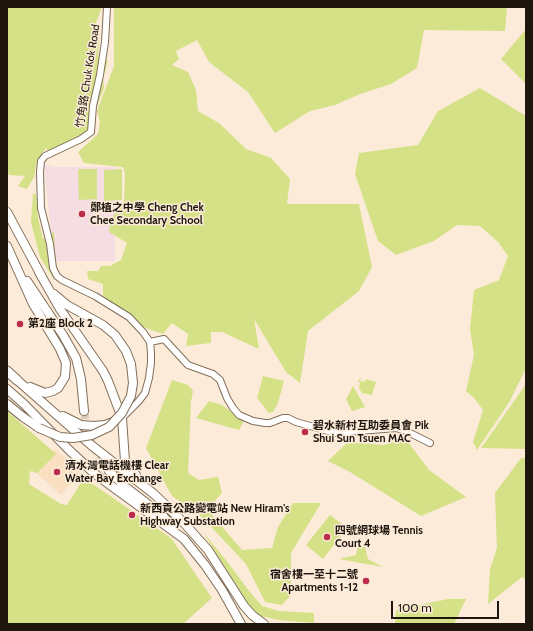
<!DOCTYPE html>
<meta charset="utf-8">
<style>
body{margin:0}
#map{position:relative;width:533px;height:631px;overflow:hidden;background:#fcebd8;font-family:Cabin,sans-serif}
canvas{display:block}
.frame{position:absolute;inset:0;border:8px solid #1e160e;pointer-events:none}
.scale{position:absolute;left:391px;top:601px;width:108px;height:18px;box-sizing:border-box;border:2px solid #1e160e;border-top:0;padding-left:5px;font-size:12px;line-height:14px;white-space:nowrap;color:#1e160e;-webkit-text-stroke:3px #fcebd8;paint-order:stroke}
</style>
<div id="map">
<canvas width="533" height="631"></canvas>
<div class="frame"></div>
<div class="scale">100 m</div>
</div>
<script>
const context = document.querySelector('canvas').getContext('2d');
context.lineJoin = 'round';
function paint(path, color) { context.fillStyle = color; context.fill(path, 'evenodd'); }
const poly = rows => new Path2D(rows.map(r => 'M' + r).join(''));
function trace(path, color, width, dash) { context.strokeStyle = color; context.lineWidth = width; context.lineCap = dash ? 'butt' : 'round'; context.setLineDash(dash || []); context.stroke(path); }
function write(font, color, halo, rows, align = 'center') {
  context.font = font + ' Cabin,"Noto Sans TC",sans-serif'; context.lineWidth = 3; context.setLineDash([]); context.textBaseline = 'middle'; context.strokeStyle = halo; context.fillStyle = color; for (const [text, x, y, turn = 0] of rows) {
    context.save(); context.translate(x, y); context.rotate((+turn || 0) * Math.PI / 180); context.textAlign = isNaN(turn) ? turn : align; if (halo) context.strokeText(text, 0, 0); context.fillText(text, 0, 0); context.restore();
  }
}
const built = poly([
 [55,449,81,471,61,495,35,472]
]);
const education = poly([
 [44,164,55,167,116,167,115,261,54,261]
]);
const green = poly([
 [7,7,102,7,96,23,99,40,98,56,108,61,103,78,104,88,97,106,94,106,84,141,67,149,58,145,54,157,46,148,37,160,34,177,27,189,18,186,25,176,9,175,7,170],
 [114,7,507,7,505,31,424,30,417,68,391,84,360,94,335,105,310,111,275,133,248,92,209,62,197,40,176,51,179,59,172,65,188,72,196,90,198,111,219,123,246,149,271,158,290,179,287,204,359,204,372,267,359,291,308,331,300,383,286,372,254,319,259,349,222,332,211,332,211,343,186,346,188,334,172,323,163,334,143,327,132,316,103,296,103,284,88,279,87,271,98,271,101,266,110,266,121,260,127,243,109,232,111,219,124,202,125,174,123,167,84,163,78,152,98,134,100,122,97,111,114,66],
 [526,29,526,84,501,59],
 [480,88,526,116,526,368,510,401,477,450,473,442,483,410,474,398,466,391,474,355,470,329,474,290,499,280,508,256,498,242,480,226,457,225,434,241,396,255,378,241,355,174,359,153,418,145,438,111],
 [78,169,97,169,97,199,79,200],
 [122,169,122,200,104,201,104,170],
 [33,193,36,195,38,218,43,239,54,232,55,254,49,253,51,269,55,280,53,278,40,257,31,223],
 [263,376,284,381,278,403,273,412,269,413,257,398],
 [360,378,361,378,360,381,365,382,366,379,376,382,372,395,362,393,359,388,360,382,358,382],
 [172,380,188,385,193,391,191,402,188,473,199,480,218,477,222,493,207,509,242,550,272,548,278,527,293,503,321,503,291,553,291,595,282,605,265,602,246,564,200,515,172,496,146,448],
 [526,384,526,449,481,448],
 [353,386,365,407,352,411,346,399],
 [209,401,222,405,244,421,239,430,196,418],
 [7,411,56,454,37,473,30,471,29,484,61,504,67,505,84,478,171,538,212,598,183,624,7,624],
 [405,438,429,470,466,497,421,516,350,472,328,461,348,442,384,445],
 [521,458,526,458,526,579,522,577,488,604,490,569,497,548,495,493],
 [330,515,347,528,323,559,306,545],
 [203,532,229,564,249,591,262,606,279,611,314,613,314,623,278,620,261,616,250,607],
 [358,544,365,547,368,559,383,567,339,559,356,555],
 [448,599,466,599,454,624,395,624,396,610]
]);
const secondaryTunnel = poly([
 [84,411,87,429,93,446,109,471]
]);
const minor = poly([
 [107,7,105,42,100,75,93,106,91,132,81,139,45,156,41,161,40,172,41,208,50,244,53,268,57,276,62,280,95,296,129,317,143,332,150,342,151,353,151,363,149,378,145,393,138,402,122,418],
 [150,342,164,339,188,365,213,374,220,380,227,398,233,408,239,415,253,421,265,423,270,423,273,422,275,421,270,423,283,418,288,418,296,422,335,433,396,428,406,431,430,443]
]);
const secondary = poly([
 [7,212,42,277],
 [7,246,33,304,60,349,66,363,65,377,58,388,53,391,45,393,30,387],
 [39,272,60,309,103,371,108,381,122,418,125,461,136,475],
 [27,281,63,335,76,358,81,379,84,411],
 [54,294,67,305,103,325,115,335,126,351,131,364],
 [17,380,91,445,154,494,184,523,208,550,244,606,252,615,264,624],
 [7,389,24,404,69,450,95,474,184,539,205,565,222,590,241,624],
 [7,404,23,417,39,428],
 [63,416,81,425,94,426,105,425,113,422],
 [109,471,124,486,162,515,173,527]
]);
const primary = poly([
 [7,371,17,380]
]);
const secondaryBridge = poly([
 [39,428,60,437,73,438,92,435,109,427,122,413,131,396,133,383,131,364]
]);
const markers = [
 [82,214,4,"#bb2b4c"],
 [20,324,4,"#bb2b4c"],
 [305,432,4,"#bb2b4c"],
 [57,472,4,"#bb2b4c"],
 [132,515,4,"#bb2b4c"],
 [327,537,4,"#bb2b4c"],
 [366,581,4,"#bb2b4c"]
];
const streetNames = [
 ["竹角路 Chuk Kok Road",88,76,-81]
];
const poiNames = [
 ["鄭植之中學 Cheng Chek",90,208],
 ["Chee Secondary School",90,221],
 ["第2座 Block 2",28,324],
 ["碧水新村互助委員會 Pik",313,426],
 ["Shui Sun Tsuen MAC",313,439],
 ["清水灣電話機樓 Clear",65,466],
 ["Water Bay Exchange",65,479],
 ["新西貢公路變電站 New Hiram's",140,509],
 ["Highway Substation",140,522],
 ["四號網球場 Tennis",335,531],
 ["Court 4",335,544],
 ["宿舍樓一至十二號",358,575,"right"],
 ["Apartments 1-12",358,588,"right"]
];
paint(built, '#fadfc1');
paint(education, '#f6dce3');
paint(green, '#d5e187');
trace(secondaryTunnel, '#dbcbba', 8, [8, 4]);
trace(minor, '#816e59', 8);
trace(secondary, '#816e59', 10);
trace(primary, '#816e59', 11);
trace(minor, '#fff', 6);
trace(secondary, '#fff', 8);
trace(primary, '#fff', 9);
trace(secondaryBridge, '#816e59', 10, []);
trace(secondaryBridge, '#fff', 8);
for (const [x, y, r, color] of markers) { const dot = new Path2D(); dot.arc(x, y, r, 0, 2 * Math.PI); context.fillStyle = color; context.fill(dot); trace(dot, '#fcebd8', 1.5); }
write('11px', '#1e160e', '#fcebd8', streetNames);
write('bold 11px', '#1e160e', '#fcebd8', poiNames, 'left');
</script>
